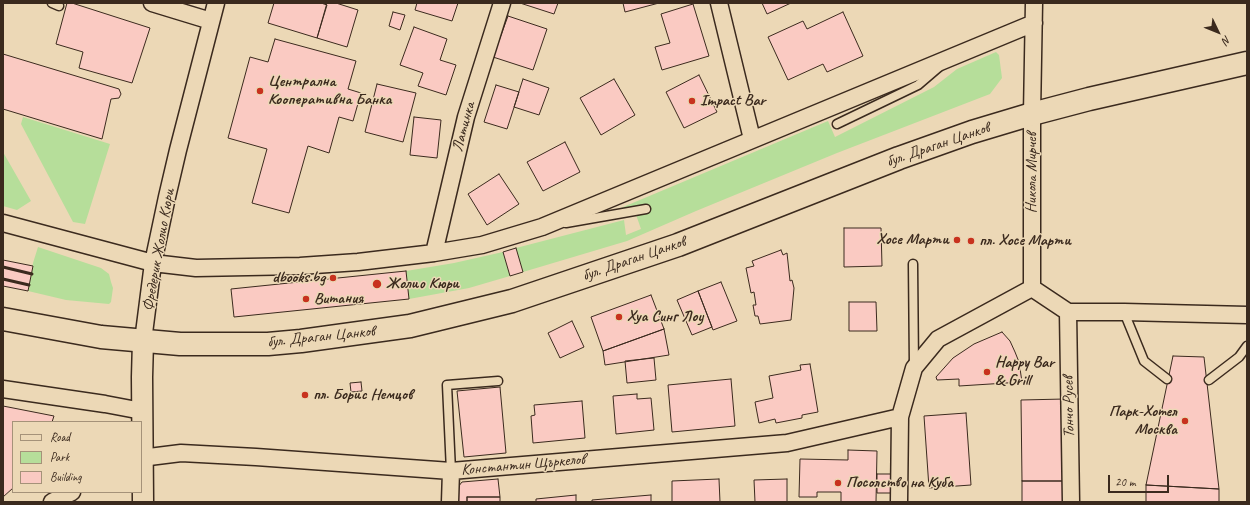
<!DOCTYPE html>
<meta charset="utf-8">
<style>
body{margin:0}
#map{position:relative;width:1250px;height:505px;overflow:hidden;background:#ecd8b6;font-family:Caveat,sans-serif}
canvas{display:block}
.frame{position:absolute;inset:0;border:4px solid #3b2a1e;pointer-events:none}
.legend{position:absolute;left:12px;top:421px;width:130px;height:72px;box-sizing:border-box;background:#ecd8b6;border:1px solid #a59279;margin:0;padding:5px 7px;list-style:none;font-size:12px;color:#3b2a1e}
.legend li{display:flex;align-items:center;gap:8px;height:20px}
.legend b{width:20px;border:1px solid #a59279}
.north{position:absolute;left:1198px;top:12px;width:40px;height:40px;-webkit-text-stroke:3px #ecd8b6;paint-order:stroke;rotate:133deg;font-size:11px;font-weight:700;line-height:16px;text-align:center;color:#3b2a1e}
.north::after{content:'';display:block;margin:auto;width:14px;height:18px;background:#3b2a1e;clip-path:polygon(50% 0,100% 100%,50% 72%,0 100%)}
.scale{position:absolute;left:1108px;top:475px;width:61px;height:18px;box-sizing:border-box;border:2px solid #3b2a1e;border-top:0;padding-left:5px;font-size:12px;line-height:14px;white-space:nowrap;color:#3b2a1e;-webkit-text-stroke:3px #ecd8b6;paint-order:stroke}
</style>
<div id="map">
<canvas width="1250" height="505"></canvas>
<div class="frame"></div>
<ul class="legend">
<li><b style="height:5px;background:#ecd8b6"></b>Road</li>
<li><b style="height:11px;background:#b6de9a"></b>Park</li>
<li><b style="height:11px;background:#facac2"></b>Building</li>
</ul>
<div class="north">N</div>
<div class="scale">20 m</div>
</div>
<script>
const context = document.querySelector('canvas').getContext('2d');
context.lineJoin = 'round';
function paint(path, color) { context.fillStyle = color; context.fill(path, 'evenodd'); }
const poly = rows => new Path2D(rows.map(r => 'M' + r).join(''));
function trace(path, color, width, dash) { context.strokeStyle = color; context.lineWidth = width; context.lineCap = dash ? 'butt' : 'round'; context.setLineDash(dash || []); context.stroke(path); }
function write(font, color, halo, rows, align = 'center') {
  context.font = font + ' Caveat,sans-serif'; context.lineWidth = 3; context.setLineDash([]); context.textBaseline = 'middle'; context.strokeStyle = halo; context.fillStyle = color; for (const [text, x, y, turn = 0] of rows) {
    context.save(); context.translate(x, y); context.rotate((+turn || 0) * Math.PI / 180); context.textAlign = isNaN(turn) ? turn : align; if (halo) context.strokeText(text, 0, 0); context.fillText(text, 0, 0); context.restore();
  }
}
const green = poly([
 [996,52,999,55,1002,78,990,94,837,153,696,211,627,241,523,272,516,248,624,220,626,235,641,229,633,206,616,210,828,121,835,137,934,87,957,69],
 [23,117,110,144,85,224,73,222,21,124],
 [3,152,31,201,17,210,3,206],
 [38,247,101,268,109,274,111,282,113,288,111,302,109,304,66,300,28,291,33,263],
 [503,252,510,276,469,288,409,299,406,271,454,263]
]);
const building = poly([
 [67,3,72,3,150,28,132,83,79,68,83,52,56,44,67,3],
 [274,3,321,3,327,5,317,38,268,23,274,3],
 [327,3,336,3,358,10,347,47,317,38,327,3],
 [417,3,458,3,452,21,415,10,417,3],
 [520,3,558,3,554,14,520,3],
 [623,3,659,3,625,12,623,3],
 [762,3,791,3,767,14,762,3],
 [693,4,709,56,662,70,655,47,670,43,661,14,693,4],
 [393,12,405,15,400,30,389,26,393,12],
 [843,12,863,56,827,72,823,64,788,80,768,37,803,21,807,29,843,12],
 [508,16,547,29,533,70,493,57,508,16],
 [414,27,447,39,440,60,456,65,446,95,418,86,423,73,400,65,414,27],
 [275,39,356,61,348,89,361,93,353,121,339,117,329,153,308,146,289,213,252,203,267,149,228,138,250,57,268,62,275,39],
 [3,54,119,89,121,94,119,98,111,99,102,139,3,109,3,54],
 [699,75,717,112,684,128,666,92,699,75],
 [523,79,549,88,539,115,514,107,523,79],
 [614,79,635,115,601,135,580,98,614,79],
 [377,84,416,93,403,142,365,132,377,84],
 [496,85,519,92,507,129,484,122,496,85],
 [414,117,441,120,437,158,410,155,414,117],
 [565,142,580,172,543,191,527,162,565,142],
 [499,174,519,204,487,225,468,194,499,174],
 [844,228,881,228,882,266,844,267,844,228],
 [516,248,523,272,510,276,503,252,516,248],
 [781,250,783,255,787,253,790,281,792,280,794,288,791,320,760,324,758,316,755,316,753,305,756,305,754,292,751,293,746,268,754,266,752,261,781,250],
 [3,260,33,266,28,291,3,286,3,260],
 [406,271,409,299,234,317,231,289,406,271],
 [721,282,737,321,713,330,698,291,721,282],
 [698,291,712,327,692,335,677,300,698,291],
 [651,295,664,329,603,351,591,317,651,295],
 [849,302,876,302,877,331,849,331,849,302],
 [572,321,584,347,560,358,548,333,572,321],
 [664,329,669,355,605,365,603,351,664,329],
 [1002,332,1010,341,1015,352,1019,362,1022,382,959,386,959,379,937,380,936,377,953,358,974,344,1002,332],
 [1173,356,1204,357,1219,489,1146,485,1173,356],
 [654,358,656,380,627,383,625,361,654,358],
 [810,364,818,412,802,415,802,418,776,423,775,419,759,423,755,402,773,398,769,376,801,370,800,365,810,364],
 [731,379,735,426,672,432,668,385,731,379],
 [361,382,362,391,351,392,350,383,361,382],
 [500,387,506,453,464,457,457,391,500,387],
 [637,394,637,399,651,398,654,430,616,434,613,396,637,394],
 [1065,399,1067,481,1022,481,1021,400,1065,399],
 [582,401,585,438,533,443,531,416,535,415,534,405,582,401],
 [3,406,54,416,52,422,13,422,13,488,3,497,3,406],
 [966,413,971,485,929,488,924,416,966,413],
 [848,450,877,451,876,502,841,502,841,492,817,492,817,497,799,497,800,459,848,460,848,450],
 [877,474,894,474,894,493,877,493,877,474],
 [498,479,500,497,467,497,467,502,455,502,454,492,462,482,498,479],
 [719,479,720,502,672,502,672,481,719,479],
 [787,479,787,502,755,502,754,480,787,479],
 [1022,481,1067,481,1067,502,1022,502,1022,481],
 [1146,485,1219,489,1219,502,1146,502,1146,485],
 [576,495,576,502,536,502,536,499,576,495],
 [651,495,651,502,592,502,592,500,651,495],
 [467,497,500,497,500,502,467,502,467,497]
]);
const service = poly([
 [52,3,59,6],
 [837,124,918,85,939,67],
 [566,223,646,209],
 [913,264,914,367],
 [1124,312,1144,361,1167,379],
 [1209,380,1239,357,1247,346],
 [451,471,447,385,498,381]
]);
const minor = poly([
 [152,3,211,21],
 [719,3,752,139],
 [3,223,153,263,196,268,300,266,358,262,434,253,482,245,542,227,1034,23],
 [434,253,466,117,502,3],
 [1032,288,1032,114,1034,3],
 [1032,288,1068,312,1124,312,1247,315],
 [1068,312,1071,502],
 [143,341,153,263,167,197,178,150,216,3],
 [3,389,105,404,142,411],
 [141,458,181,453,256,457,451,471,787,443,900,417],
 [52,502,72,492],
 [450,502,451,471],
 [899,502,900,417,914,368,938,339,1032,288]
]);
const tertiary = poly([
 [143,502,142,377,143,341]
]);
const secondary = poly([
 [3,319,101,337,180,344,268,344,301,341,410,326,512,301,678,245,899,158,972,132,1032,114,1089,99,1247,63]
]);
const rail = poly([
 [3,267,32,274],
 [3,279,29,285]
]);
const markers = [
 [260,91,4,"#c8321e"],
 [692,101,4,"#c8321e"],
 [957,240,4,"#c8321e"],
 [971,241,4,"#c8321e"],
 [333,278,4,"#c8321e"],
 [377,284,5,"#c8321e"],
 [306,299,4,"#c8321e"],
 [619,317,4,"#c8321e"],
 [987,372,4,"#c8321e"],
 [305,395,4,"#c8321e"],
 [1185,421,4,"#c8321e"],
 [838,483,4,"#c8321e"]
];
const poiNames = [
 ["Централна",268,82],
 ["Кооперативна Банка",268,100],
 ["Impact Bar",700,101],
 ["Хосе Марти",949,240,"right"],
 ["пл. Хосе Марти",979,241],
 ["dbooks.bg",325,278,"right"],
 ["Жолио Кюри",386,284],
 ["Витания",314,299],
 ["Хуа Синг Лоу",627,317],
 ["Happy Bar",995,363],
 ["& Grill",995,381],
 ["пл. Борис Немцов",313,395],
 ["Парк-Хотел",1177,412,"right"],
 ["Москва",1177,430,"right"],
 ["Посолство на Куба",846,483]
];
const streetNames = [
 ["Латинка",464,127,-75],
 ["бул. Драган Цанков",938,145,-19],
 ["Никола Мирчев",1032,173,-90],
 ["Фредерик Жолио Кюри",159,250,-80],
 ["бул. Драган Цанков",634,259,-19],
 ["бул. Драган Цанков",321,337,-6],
 ["Тончо Русев",1069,407,-91],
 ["Константин Щъркелов",523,465,-5]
];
paint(green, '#b6de9a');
paint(building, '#facac2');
trace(building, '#3b2a1e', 1);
trace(service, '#3b2a1e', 11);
trace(minor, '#3b2a1e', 19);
trace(tertiary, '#3b2a1e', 23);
trace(secondary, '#3b2a1e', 25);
trace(service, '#ecd8b6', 8);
trace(minor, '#ecd8b6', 16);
trace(tertiary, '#ecd8b6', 20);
trace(secondary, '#ecd8b6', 22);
trace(rail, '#3b2a1e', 3);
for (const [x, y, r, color] of markers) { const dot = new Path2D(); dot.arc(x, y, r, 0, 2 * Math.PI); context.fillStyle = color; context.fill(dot); trace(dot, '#ecd8b6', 1.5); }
write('bold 16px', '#3b2a1e', '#ecd8b6', poiNames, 'left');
write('16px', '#3b2a1e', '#ecd8b6', streetNames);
</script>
